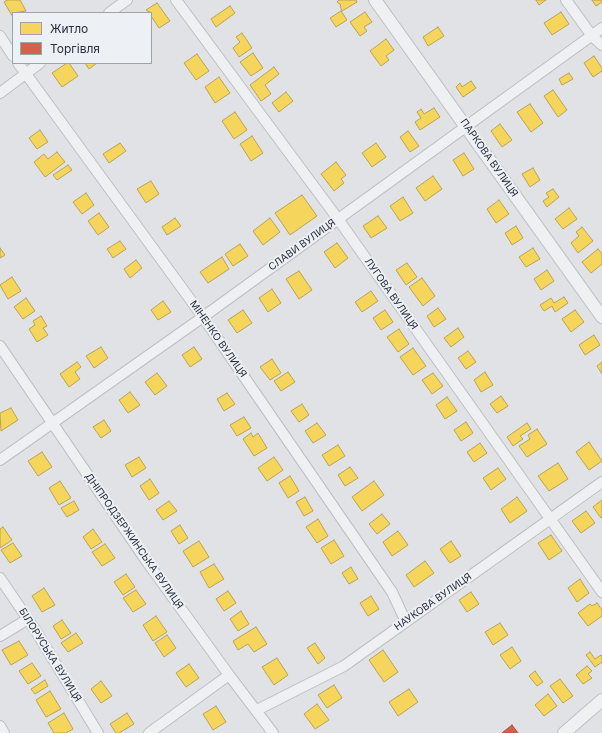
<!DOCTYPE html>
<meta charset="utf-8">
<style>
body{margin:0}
#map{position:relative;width:602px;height:733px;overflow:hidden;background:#e0e2e5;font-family:Inter,sans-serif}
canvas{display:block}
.legend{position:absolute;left:12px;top:12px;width:140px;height:52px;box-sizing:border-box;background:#edf0f5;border:1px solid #9ea2ab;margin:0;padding:5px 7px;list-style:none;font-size:12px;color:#272e3d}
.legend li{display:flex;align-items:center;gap:8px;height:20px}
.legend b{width:20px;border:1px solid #9ea2ab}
</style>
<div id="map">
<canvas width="602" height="733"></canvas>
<ul class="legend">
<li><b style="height:11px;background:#f6d55c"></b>Житло</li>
<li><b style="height:11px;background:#d6604d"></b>Торгівля</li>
</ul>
</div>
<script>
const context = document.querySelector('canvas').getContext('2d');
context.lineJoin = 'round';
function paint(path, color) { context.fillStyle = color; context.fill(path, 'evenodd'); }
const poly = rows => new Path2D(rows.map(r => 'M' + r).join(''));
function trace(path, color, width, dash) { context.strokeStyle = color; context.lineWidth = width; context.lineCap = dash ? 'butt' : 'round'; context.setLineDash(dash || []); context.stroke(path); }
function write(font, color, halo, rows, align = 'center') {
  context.font = font + ' Inter,sans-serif'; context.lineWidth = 4; context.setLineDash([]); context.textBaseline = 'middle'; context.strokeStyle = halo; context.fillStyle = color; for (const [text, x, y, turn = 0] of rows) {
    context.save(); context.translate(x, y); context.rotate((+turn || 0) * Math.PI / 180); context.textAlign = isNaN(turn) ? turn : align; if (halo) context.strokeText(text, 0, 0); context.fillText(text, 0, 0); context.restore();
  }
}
const homes = poly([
 [7,0,20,0,26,11,13,13,13,17,4,2,7,0],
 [339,0,356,0,357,2,342,11,340,6,341,5,337,2,339,0],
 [536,0,546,0,539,5,536,0],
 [592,0,602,0,602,2,596,6,592,0],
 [157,3,170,21,159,28,151,16,151,13,146,10,157,3],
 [230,6,235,13,216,27,211,19,230,6],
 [341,11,347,20,336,27,330,18,341,11],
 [365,12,372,22,364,27,367,31,360,36,350,22,365,12],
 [561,12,569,24,552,35,544,23,561,12],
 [438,27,444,36,428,46,423,37,438,27],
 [242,33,252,48,239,57,233,48,240,42,236,37,242,33],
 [386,39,394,50,386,56,389,60,381,66,370,51,386,39],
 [253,53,263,68,251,76,240,62,253,53],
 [197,54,209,71,196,80,184,63,197,54],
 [594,56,602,68,602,71,593,77,584,63,594,56],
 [67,63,69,63,78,76,62,87,52,73,67,63],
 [85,63,97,63,89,69,85,63],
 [274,67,279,74,265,85,271,94,261,101,250,85,274,67],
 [569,73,573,79,562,85,559,79,569,73],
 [219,77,230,93,215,103,205,87,219,77],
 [471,81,476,88,463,97,456,87,460,83,462,87,471,81],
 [553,90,567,110,558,117,544,96,553,90],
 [286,92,293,101,279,112,272,103,286,92],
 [530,104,543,123,531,132,517,112,530,104],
 [434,108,440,117,420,130,415,122,421,118,417,112,421,109,424,114,434,108],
 [235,112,247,130,234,139,222,121,235,112],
 [500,124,512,140,502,147,491,131,500,124],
 [40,130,48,142,37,149,29,138,40,130],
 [408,131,419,146,410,152,400,137,408,131],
 [252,136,263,153,251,161,240,144,252,136],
 [120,143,126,151,109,163,103,154,120,143],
 [376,143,386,157,372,167,362,153,376,143],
 [57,152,65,162,45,177,34,162,44,154,48,159,57,152],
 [464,153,474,169,463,176,453,160,464,153],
 [336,162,346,175,341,179,344,183,334,191,321,174,336,162],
 [68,165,72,170,57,180,53,175,68,165],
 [533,168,540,180,530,187,522,174,533,168],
 [433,176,442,189,425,201,416,188,433,176],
 [151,181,159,194,146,203,137,189,151,181],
 [553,189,559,197,547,207,543,201,549,197,546,193,553,189],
 [86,193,94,205,82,214,73,202,86,193],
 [302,195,317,216,290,235,275,213,302,195],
 [403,197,413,213,400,221,390,206,403,197],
 [499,200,509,214,496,223,487,209,499,200],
 [569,208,577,219,563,229,555,219,569,208],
 [99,213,109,227,98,235,88,221,99,213],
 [378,216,387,228,371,238,363,226,378,216],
 [175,218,181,226,167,235,162,227,175,218],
 [270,218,280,232,263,245,253,231,270,218],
 [516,226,523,238,512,245,505,233,516,226],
 [582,227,593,241,578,253,571,243,579,236,576,232,582,227],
 [120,241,126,249,113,258,107,249,120,241],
 [337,243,348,258,335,268,324,252,337,243],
 [240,244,248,256,233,266,225,254,240,244],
 [0,248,5,255,0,258,0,248],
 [533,248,540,259,526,267,519,257,533,248],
 [598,249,602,254,602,264,591,273,582,262,598,249],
 [222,257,229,269,208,283,200,272,222,257],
 [136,260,142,268,130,278,124,269,136,260],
 [407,263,417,277,406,285,396,270,407,263],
 [547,270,554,281,541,290,534,279,547,270],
 [299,271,312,290,299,299,286,279,299,271],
 [12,277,21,291,8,299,0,285,12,277],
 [422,278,435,296,423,306,409,287,422,278],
 [272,289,281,303,268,312,259,298,272,289],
 [371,291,378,301,362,312,355,302,371,291],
 [564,297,568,303,555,312,552,306,544,311,540,305,551,298,554,303,564,297],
 [26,298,35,311,23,319,14,307,26,298],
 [163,301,171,312,158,320,151,310,163,301],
 [438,308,446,319,434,327,427,316,438,308],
 [243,310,252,323,237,333,228,320,243,310],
 [385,310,393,322,381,330,373,318,385,310],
 [575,310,584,322,571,332,562,319,575,310],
 [41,316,47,326,43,328,48,335,37,342,29,329,35,325,33,321,41,316],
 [458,328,464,337,451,347,444,338,458,328],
 [399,329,409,344,398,352,387,337,399,329],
 [594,335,600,345,585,355,579,345,594,335],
 [101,347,108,358,94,368,86,356,101,347],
 [194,347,202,359,190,367,182,355,194,347],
 [413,348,426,366,413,375,400,357,413,348],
 [468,351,476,362,466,369,458,358,468,351],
 [272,359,281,373,270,380,260,367,272,359],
 [77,362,81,367,75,372,80,379,69,387,60,374,77,362],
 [602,362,602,374,597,366,602,362],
 [288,372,295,382,281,391,274,381,288,372],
 [485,372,493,385,481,392,474,380,485,372],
 [157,373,167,386,155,395,145,382,157,373],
 [433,373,443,386,432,394,422,380,433,373],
 [130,392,140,405,128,413,119,400,130,392],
 [227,393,235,404,224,411,217,399,227,393],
 [501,396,508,406,497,413,490,404,501,396],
 [447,397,457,411,445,419,436,405,447,397],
 [302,404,309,415,299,422,291,411,302,404],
 [11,408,18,420,1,431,0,413,11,408],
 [244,417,251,428,237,436,230,425,244,417],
 [104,420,111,431,101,438,93,427,104,420],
 [466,422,473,433,461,441,454,430,466,422],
 [317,423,326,435,313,443,305,431,317,423],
 [527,423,531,429,520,436,523,439,513,446,507,437,527,423],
 [537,429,547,444,527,457,519,446,530,439,528,435,537,429],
 [251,433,253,437,258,433,267,448,254,456,243,439,251,433],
 [589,442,602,461,589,470,576,452,589,442],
 [480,443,487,453,474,462,467,452,480,443],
 [338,445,345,456,329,466,322,455,338,445],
 [42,452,52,467,38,476,28,461,42,452],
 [139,457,146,468,132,477,125,465,139,457],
 [274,457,283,470,267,481,258,468,274,457],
 [558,463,568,479,549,491,538,476,558,463],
 [350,467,358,478,345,486,338,475,350,467],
 [498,468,506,479,491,490,483,478,498,468],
 [290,476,299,491,288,498,279,483,290,476],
 [150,479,159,493,149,500,140,486,150,479],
 [60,481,71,498,59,505,49,488,60,481],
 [374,481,384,495,362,511,352,497,374,481],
 [305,497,313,511,304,516,296,502,305,497],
 [517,497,527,511,510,523,501,509,517,497],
 [602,500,602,517,601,518,593,507,602,500],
 [74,501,79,510,67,517,61,508,74,501],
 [169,501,177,511,163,520,156,510,169,501],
 [586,511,595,523,581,533,572,521,586,511],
 [382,514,390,524,377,534,369,524,382,514],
 [318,519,328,536,317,543,306,527,318,519],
 [180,525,188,538,179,544,171,531,180,525],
 [3,527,12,540,0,548,0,529,3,527],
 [93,529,102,542,91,549,83,537,93,529],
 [398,531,408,545,392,556,383,542,398,531],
 [551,535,562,551,549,560,538,543,551,535],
 [334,540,344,556,331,564,321,548,334,540],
 [199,541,209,557,193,567,183,551,199,541],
 [451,541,461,556,450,563,440,549,451,541],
 [13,543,22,556,10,563,1,550,13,543],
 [105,544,115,558,102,566,92,552,105,544],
 [425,561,434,573,414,587,406,575,425,561],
 [214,564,224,579,209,588,200,572,214,564],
 [351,567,358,579,349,584,342,573,351,567],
 [126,574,135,587,123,595,114,582,126,574],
 [580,579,589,593,577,602,568,588,580,579],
 [44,588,55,605,42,612,32,596,44,588],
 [136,590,146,604,133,612,123,598,136,590],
 [228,591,236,603,224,611,216,599,228,591],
 [471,592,479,604,467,612,459,600,471,592],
 [371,596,379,609,368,616,360,603,371,596],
 [597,603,602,610,602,616,588,626,578,613,590,604,592,606,597,603],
 [241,611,249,624,238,631,230,619,241,611],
 [156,616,167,632,153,641,143,625,156,616],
 [62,620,71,633,61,639,53,626,62,620],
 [500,623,508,635,493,645,485,632,500,623],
 [256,627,267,644,254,652,248,644,238,650,233,641,256,627],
 [76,633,83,643,68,652,61,643,76,633],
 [167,635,176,648,164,657,155,643,167,635],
 [19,641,28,655,11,665,2,650,19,641],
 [315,643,325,658,318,664,307,648,315,643],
 [512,647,521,661,510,669,500,655,512,647],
 [383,650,398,672,384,682,369,660,383,650],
 [590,652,595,659,601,655,602,656,602,662,595,667,586,655,590,652],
 [277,658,288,675,274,685,262,667,277,658],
 [32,663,41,676,28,684,19,671,32,663],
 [189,664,199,678,186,687,176,673,189,664],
 [587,666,592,671,588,674,592,678,583,684,576,675,587,666],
 [535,671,543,682,537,686,529,676,535,671],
 [560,679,573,696,563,703,550,686,560,679],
 [45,680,48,686,35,694,31,689,45,680],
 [101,681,112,696,101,703,91,689,101,681],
 [334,685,342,698,327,708,318,695,334,685],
 [409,689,418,702,398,716,389,702,409,689],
 [50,691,61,709,46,717,36,700,50,691],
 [548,694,557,706,544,716,535,705,548,694],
 [317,704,329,720,315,729,304,714,317,704],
 [216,706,226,722,213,730,203,714,216,706],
 [64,713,73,729,66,733,54,733,48,723,64,713],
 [127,713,134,724,119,733,116,733,110,724,127,713]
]);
const shops = poly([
 [512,725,518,733,502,733,512,725]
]);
const minor = poly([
 [176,0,338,219,602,592],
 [566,0,592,36,602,45],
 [109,13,127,0],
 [0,36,13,56],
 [18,63,203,317,392,592,406,622],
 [0,93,40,63],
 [0,346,145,559,229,675,273,733],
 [0,460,203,317,602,28],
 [0,578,34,628,98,733],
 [0,636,28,619],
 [257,710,344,666,602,482],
 [0,726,4,733],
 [149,733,229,675]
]);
const tertiary = poly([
 [375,0,602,317],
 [564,733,602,700]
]);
const streetNames = [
 ["ПАРКОВА ВУЛИЦЯ",489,158,55],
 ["СЛАВИ ВУЛИЦЯ",302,245,-36],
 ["ЛУГОВА ВУЛИЦЯ",391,294,55],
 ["МІНЕНКО ВУЛИЦЯ",218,339,55],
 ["ДНІПРОДЗЕРЖИНСЬКА ВУЛИЦЯ",134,541,55],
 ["НАУКОВА ВУЛИЦЯ",433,602,-35],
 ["БІЛОРУСЬКА ВУЛИЦЯ",50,655,58]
];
paint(homes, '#f6d55c');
trace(homes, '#b8a353', 1);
paint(shops, '#d6604d');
trace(shops, '#a25148', 1);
trace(minor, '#bdbfc2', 12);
trace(tertiary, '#bdbfc2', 14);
trace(minor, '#eff0f1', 10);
trace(tertiary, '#eff0f1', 12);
write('10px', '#272e3d', '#edf0f5', streetNames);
</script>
